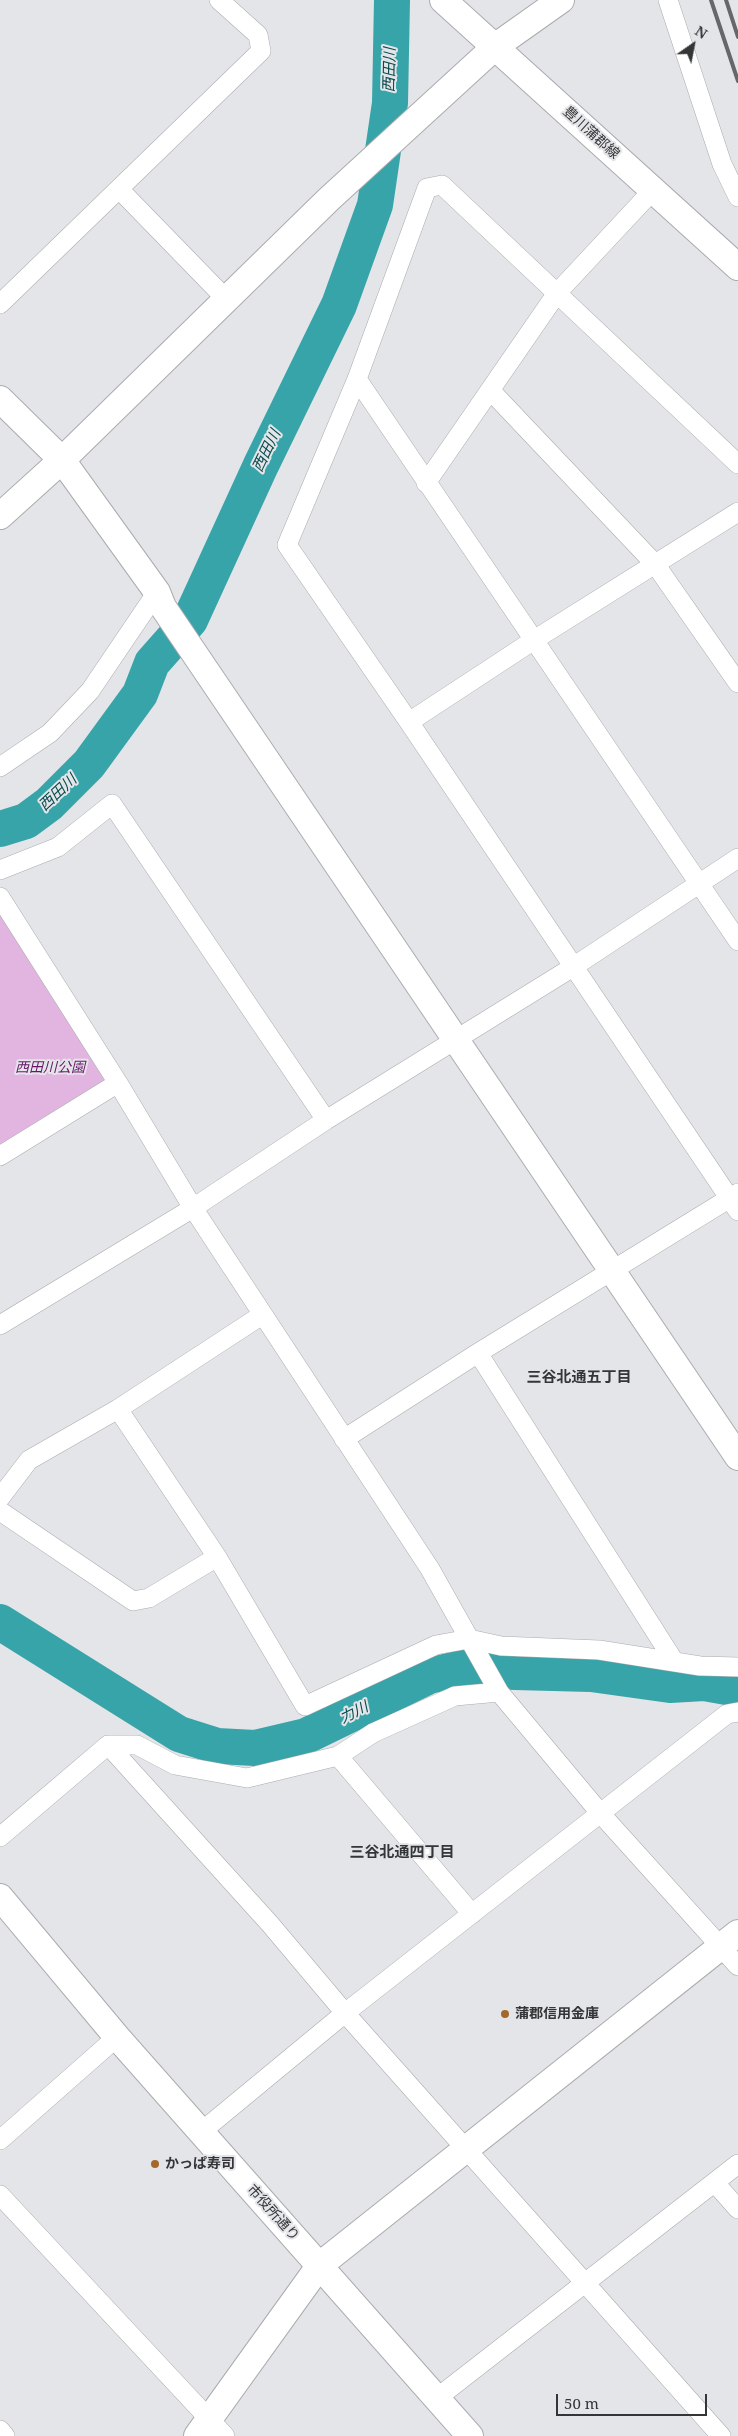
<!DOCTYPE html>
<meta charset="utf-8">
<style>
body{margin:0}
#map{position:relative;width:738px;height:2436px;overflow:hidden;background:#e3e5e8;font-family:"Noto Serif",serif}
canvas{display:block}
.north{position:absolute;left:668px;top:20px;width:50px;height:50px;-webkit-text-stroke:4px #e3e5e8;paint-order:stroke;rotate:33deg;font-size:14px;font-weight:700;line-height:20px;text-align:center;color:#343536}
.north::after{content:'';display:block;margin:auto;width:18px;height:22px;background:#343536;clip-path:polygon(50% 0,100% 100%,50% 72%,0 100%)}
.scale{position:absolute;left:556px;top:2394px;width:151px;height:22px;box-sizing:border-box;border:2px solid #343536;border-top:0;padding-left:6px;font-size:15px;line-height:18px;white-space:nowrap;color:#343536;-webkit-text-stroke:4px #e3e5e8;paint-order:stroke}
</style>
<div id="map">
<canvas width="738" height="2436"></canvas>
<div class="north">N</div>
<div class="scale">50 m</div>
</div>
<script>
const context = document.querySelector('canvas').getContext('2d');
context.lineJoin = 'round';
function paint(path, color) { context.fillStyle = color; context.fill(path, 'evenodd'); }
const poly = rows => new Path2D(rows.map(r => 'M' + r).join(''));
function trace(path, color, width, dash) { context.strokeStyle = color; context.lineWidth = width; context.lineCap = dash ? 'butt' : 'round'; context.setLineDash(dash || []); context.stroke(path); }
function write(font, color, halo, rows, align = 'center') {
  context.font = font + ' "Noto Serif","Noto Sans JP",serif'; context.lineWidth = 4; context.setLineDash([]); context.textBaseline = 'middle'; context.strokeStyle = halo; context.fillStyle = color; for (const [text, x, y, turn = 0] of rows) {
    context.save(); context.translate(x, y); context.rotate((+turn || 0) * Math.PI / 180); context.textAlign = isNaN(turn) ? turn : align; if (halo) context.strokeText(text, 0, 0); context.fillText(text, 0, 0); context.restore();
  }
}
const green = poly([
 [0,897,118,1083,0,1156]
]);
const river = poly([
 [0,829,26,821,49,804,89,764,140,694,152,663,190,620,261,465,339,305,375,205,390,103,392,0],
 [0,1622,179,1734,217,1746,255,1748,306,1736,429,1676,461,1668,515,1672,591,1674,670,1685,704,1683,738,1689]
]);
const street = poly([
 [668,0,722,164,738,197],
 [119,189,227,300],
 [0,304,261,51,258,35,219,0],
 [357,379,738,941],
 [490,390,655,564,738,683],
 [738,464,442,185,427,188,357,379,287,545,409,722,738,1211],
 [426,483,557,293,654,189],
 [409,722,534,640,738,512],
 [0,767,50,733,90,691,157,592],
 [0,870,58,847,112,804,326,1120],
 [0,897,118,1083,193,1208,430,1569,499,1692,601,1814,738,1966],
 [0,1156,118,1083],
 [262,1315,118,1409,217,1557,305,1706,436,1645,469,1639,501,1646,599,1650,700,1666,738,1667],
 [0,1325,193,1208,326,1120,573,967,738,858],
 [478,1353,674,1661],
 [344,1439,478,1353,738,1193],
 [0,1498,29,1460,118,1409],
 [0,1511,133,1601,149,1598,217,1557],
 [108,1745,270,1924,345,2013,721,2436],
 [338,1756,472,1914],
 [0,1837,108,1745,137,1745,175,1765,247,1778,338,1756,373,1733,455,1696,499,1692],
 [201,2132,345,2013,727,1714,738,1712],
 [0,2140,117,2037],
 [715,2183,738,2209],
 [0,2195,225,2436],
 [437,2398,738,2164],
 [0,2430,5,2436]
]);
const secondary = poly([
 [443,0,738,267],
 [0,399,62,460,157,592,163,607,738,1457],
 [0,516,62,460,329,199,496,46,561,0],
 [0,1897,117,2037,470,2436],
 [197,2436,320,2265,738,1933]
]);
const rail = poly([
 [711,0,738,81],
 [726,0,738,37]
]);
const markers = [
 [505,2014,5,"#a4682a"],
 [155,2164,5,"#a4682a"]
];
const streetNames = [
 ["豊川蒲郡線",591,133,42],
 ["市役所通り",273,2213,48]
];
const parkNames = [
 ["西田川公園",50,1068]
];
const poiNames = [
 ["蒲郡信用金庫",515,2014],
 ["かっぱ寿司",165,2164]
];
const waterNames = [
 ["西田川",390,70,-89],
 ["西田川",267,451,-64],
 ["西田川",58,793,-43],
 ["力川",354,1713,-26]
];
const neighbourhoodNames = [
 ["三谷北通五丁目",579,1378],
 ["三谷北通四丁目",402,1853]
];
paint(green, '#e2b5e1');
trace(river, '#36a4a8', 36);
trace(street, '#aaacaf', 20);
trace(secondary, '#aaacaf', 28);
trace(street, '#fff', 19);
trace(secondary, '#fff', 26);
trace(rail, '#666769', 4);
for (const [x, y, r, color] of markers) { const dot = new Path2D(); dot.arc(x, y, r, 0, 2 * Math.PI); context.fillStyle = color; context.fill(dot); trace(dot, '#e3e5e8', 2); }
write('14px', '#343536', '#e3e5e8', streetNames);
write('italic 14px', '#67166a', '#e3e5e8', parkNames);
write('bold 14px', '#343536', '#e3e5e8', poiNames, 'left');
write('italic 15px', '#084a4d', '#e3e5e8', waterNames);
write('bold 15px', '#343536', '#e3e5e8', neighbourhoodNames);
</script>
